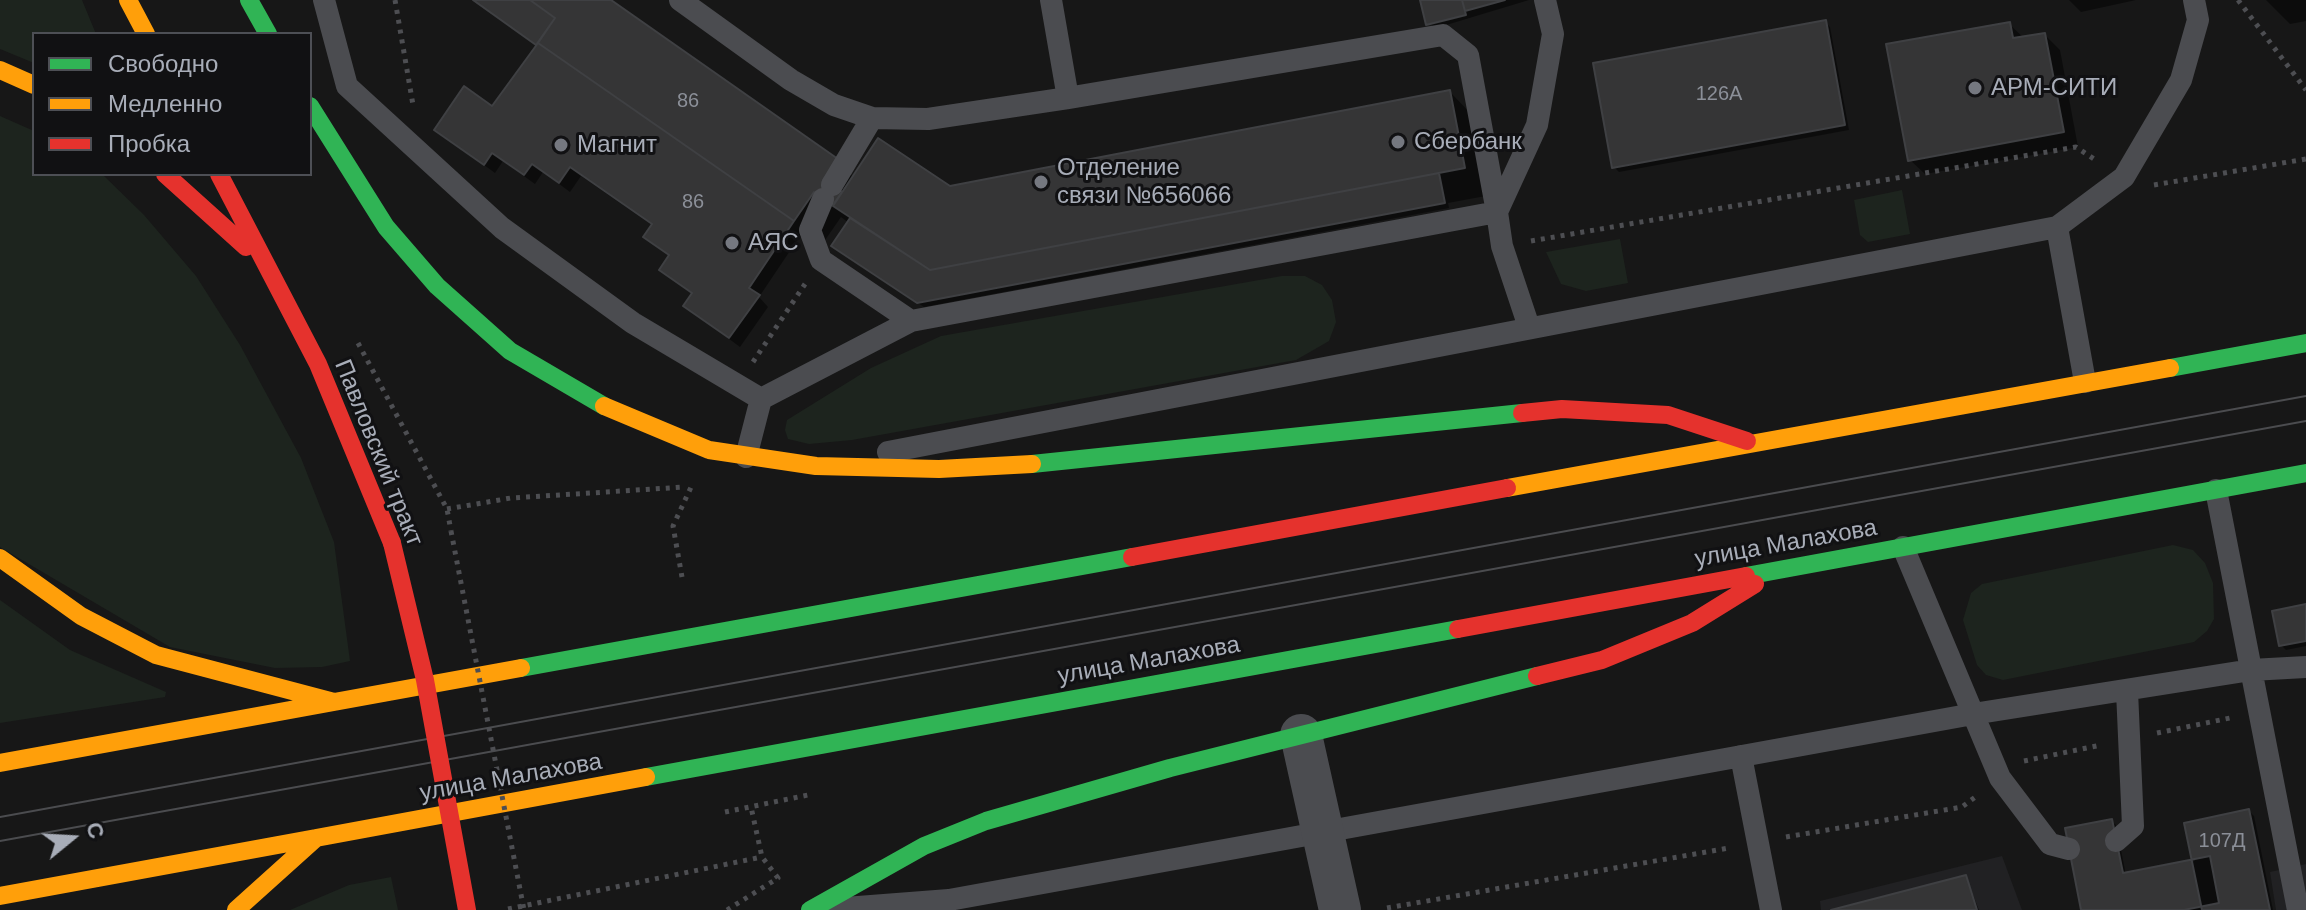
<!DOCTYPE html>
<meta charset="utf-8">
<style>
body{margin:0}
#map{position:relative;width:2306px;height:910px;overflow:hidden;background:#171717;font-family:Arial,sans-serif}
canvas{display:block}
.legend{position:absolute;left:32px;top:32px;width:280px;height:144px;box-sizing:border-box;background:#111113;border:2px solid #4d4f55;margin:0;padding:10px 14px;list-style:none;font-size:24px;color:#a8adb8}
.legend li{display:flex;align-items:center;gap:16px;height:40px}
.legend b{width:40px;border:2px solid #4d4f55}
.north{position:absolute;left:32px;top:798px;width:80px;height:80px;-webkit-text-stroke:6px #111113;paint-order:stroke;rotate:72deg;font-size:22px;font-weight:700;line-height:32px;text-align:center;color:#a8adb8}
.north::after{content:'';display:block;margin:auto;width:28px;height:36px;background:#a8adb8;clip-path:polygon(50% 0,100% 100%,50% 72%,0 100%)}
</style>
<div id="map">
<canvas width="2306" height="910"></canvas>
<ul class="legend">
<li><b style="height:10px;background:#30b455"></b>Свободно</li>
<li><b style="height:10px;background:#ff9f0a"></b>Медленно</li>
<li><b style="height:10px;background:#e5322d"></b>Пробка</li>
</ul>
<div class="north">С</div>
</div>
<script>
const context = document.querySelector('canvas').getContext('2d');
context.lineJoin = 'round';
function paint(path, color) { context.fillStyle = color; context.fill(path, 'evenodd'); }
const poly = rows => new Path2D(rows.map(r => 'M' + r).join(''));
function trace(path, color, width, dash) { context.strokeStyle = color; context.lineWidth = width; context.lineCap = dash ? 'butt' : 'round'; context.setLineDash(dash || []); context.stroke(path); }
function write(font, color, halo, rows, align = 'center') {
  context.font = font + ' Arial,sans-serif'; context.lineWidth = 6; context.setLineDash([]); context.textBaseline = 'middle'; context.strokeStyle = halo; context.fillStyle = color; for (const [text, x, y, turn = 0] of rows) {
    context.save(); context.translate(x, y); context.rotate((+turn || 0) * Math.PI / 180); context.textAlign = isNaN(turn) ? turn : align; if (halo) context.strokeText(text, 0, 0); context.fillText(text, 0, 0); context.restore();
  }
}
const built = poly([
 [2002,856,2022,910,1821,910,1820,901],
 [2306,864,2306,910,2276,910,2270,872]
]);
const green = poly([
 [0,0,82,0,96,34,34,34,34,63,0,49],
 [0,116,34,131,34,174,102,174,144,215,196,276,240,345,301,458,334,542,350,661,322,667,275,668,170,647,0,547],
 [1902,190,1910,234,1868,242,1860,235,1854,200],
 [1620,239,1628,283,1586,291,1561,284,1546,252],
 [1282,276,1305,276,1322,285,1332,300,1336,322,1329,341,1296,360,852,440,809,444,788,439,785,430,787,420,871,368,941,336],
 [2173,545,2193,550,2205,563,2213,583,2214,619,2207,631,2194,642,2003,680,1986,675,1977,665,1963,620,1971,593,1982,584],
 [0,600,70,650,166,692,165,697,0,723],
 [391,877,398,910,290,910,349,885]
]);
const shadow = poly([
 [474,0,607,0,837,160,854,178,950,188,1450,92,1476,119,1491,195,1448,203,1449,208,924,307,839,251,849,223,841,217,821,246,802,233,759,297,768,307,740,347,685,306,693,294,662,270,670,257,646,237,653,226,581,176,570,192,543,172,535,184,503,161,495,173,436,130,493,109,538,46],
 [1422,0,1529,0,1433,29],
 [2069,0,2136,0,2081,12],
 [2266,0,2306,0,2306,21,2290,24],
 [1825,22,1830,27,1849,130,1619,172,1614,167],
 [2009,24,2024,38,2045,35,2060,50,2078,147,1925,174,1910,160],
 [2306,606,2306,646,2286,650,2281,645],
 [2249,811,2254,816,2273,910,2083,910,2111,821,2116,825,2126,875,2193,862],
 [1966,877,1979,910,1839,910]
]);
const building = poly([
 [473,0,530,0,555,18,536,45,473,0],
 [530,0,611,0,838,159,823,180,842,192,833,205,814,192,794,221,538,43,555,18,530,0],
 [1420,0,1462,0,1466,15,1426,25,1420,0],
 [1462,0,1505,0,1465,11,1462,0],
 [1826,20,1845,125,1612,168,1593,63,1826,20],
 [2010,22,2013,38,2045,33,2064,132,1908,161,1886,44,2010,22],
 [538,43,794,221,749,288,760,295,729,338,683,306,692,293,659,270,669,255,643,237,652,224,570,167,559,183,532,164,524,175,492,153,484,165,434,130,464,86,492,106,538,43],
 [1450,90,1465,168,930,270,833,206,878,138,950,186,1450,90],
 [1439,173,1445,203,917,303,831,246,850,218,930,270,1439,173],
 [2306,604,2306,641,2279,646,2272,611,2306,604],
 [2249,809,2270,910,2202,910,2184,823,2249,809],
 [2112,819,2123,873,2210,856,2219,903,2184,910,2081,910,2065,828,2112,819],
 [1966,875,1977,910,1831,910,1966,875]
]);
const path = poly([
 [395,0,413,105],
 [2238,0,2306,90],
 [2154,185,2306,159],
 [1531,241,2076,147,2097,161],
 [358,343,447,509,451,531],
 [753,362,805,284],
 [447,509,511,498,685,487],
 [682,577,673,526,692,485],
 [2157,733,2230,718],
 [2024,761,2101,745],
 [725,812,808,795],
 [1786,837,1962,807,1978,795],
 [1387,908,1729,848],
 [508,909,762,857],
 [727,910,778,878,762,857,751,807]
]);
const lane = poly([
 [324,0,347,86,502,228,633,323,761,399,911,321,1497,212,1502,246,1529,327],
 [680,0,791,80,834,105,872,118,928,119,1068,98,1443,35,1468,55,1497,212],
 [1051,0,1068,98],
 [832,185,872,118],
 [823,199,810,230,821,260,911,321],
 [1497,212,1537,125,1553,34,1545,0],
 [2057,227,2124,177,2181,80,2198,20,2194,0],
 [888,452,2057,227,2085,382],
 [746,457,761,399],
 [2216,490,2298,910],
 [1903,547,2000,778,2050,844,2069,849],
 [1741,756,1771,910],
 [2116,841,2133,826,2127,691],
 [832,909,949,900,1973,714,2251,670,2306,667]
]);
const street = poly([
 [1301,735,1340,910]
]);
const fast = poly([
 [249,0,268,34],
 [310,106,386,227,437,286,510,351,604,406],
 [2170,368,2306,343],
 [1032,464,1522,413],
 [1746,576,2306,473],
 [521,668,1132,557],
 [646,777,1458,629],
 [810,910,924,846,986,821,1170,768,1537,676]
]);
const slow = poly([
 [128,0,146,34],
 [0,70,34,85],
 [604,406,709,450,816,466,939,469,1032,464],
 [1507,488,2170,368],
 [0,558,81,616,156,655,334,702,521,668],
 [0,763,334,702],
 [0,896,316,838],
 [236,910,316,838,646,777]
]);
const jam = poly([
 [165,174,246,247],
 [219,174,318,364,392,543],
 [1522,413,1562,409,1668,415,1747,441],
 [1132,557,1507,488],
 [1458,629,1746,576],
 [1537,676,1602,660,1692,623,1755,584]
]);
const tram = poly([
 [0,817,2306,396],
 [0,841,2306,421]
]);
const pathBridge = poly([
 [451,531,524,910]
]);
const jamBridge = poly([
 [392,543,425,680,467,910]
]);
const markers = [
 [1975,88,8,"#757880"],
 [1398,142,8,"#757880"],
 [561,145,8,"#757880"],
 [1041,182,8,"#757880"],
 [732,243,8,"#757880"]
];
const numberNames = [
 ["126А",1719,94],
 ["86",688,101],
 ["86",693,202],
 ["107Д",2222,841]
];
const poiNames = [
 ["АРМ-СИТИ",1991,88],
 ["Сбербанк",1414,142],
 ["Магнит",577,145],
 ["Отделение",1057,168],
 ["связи №656066",1057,196],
 ["АЯС",748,243]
];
const streetNames = [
 ["Павловский тракт",378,453,68],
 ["улица Малахова",1786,544,-10],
 ["улица Малахова",1149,661,-10],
 ["улица Малахова",511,778,-10]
];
paint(built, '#212123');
paint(green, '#1d241e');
paint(shadow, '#0007');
paint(building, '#353536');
trace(building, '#3f4043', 2);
trace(path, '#4d4e52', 5, [4, 6]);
trace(lane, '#4b4c50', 22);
trace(street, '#4b4c50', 42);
trace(fast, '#30b455', 18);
trace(slow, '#ff9f0a', 18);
trace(jam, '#e5322d', 18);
trace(tram, '#4b4c4f', 2);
trace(pathBridge, '#4d4e52', 5, [4, 6]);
trace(jamBridge, '#e5322d', 18);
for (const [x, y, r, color] of markers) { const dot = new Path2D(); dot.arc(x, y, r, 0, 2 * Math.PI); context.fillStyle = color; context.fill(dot); trace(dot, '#111113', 3); }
write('20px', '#8b8f98', null, numberNames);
write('24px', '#a8adb8', '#111113', poiNames, 'left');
write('24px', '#a8adb8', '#111113', streetNames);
</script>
